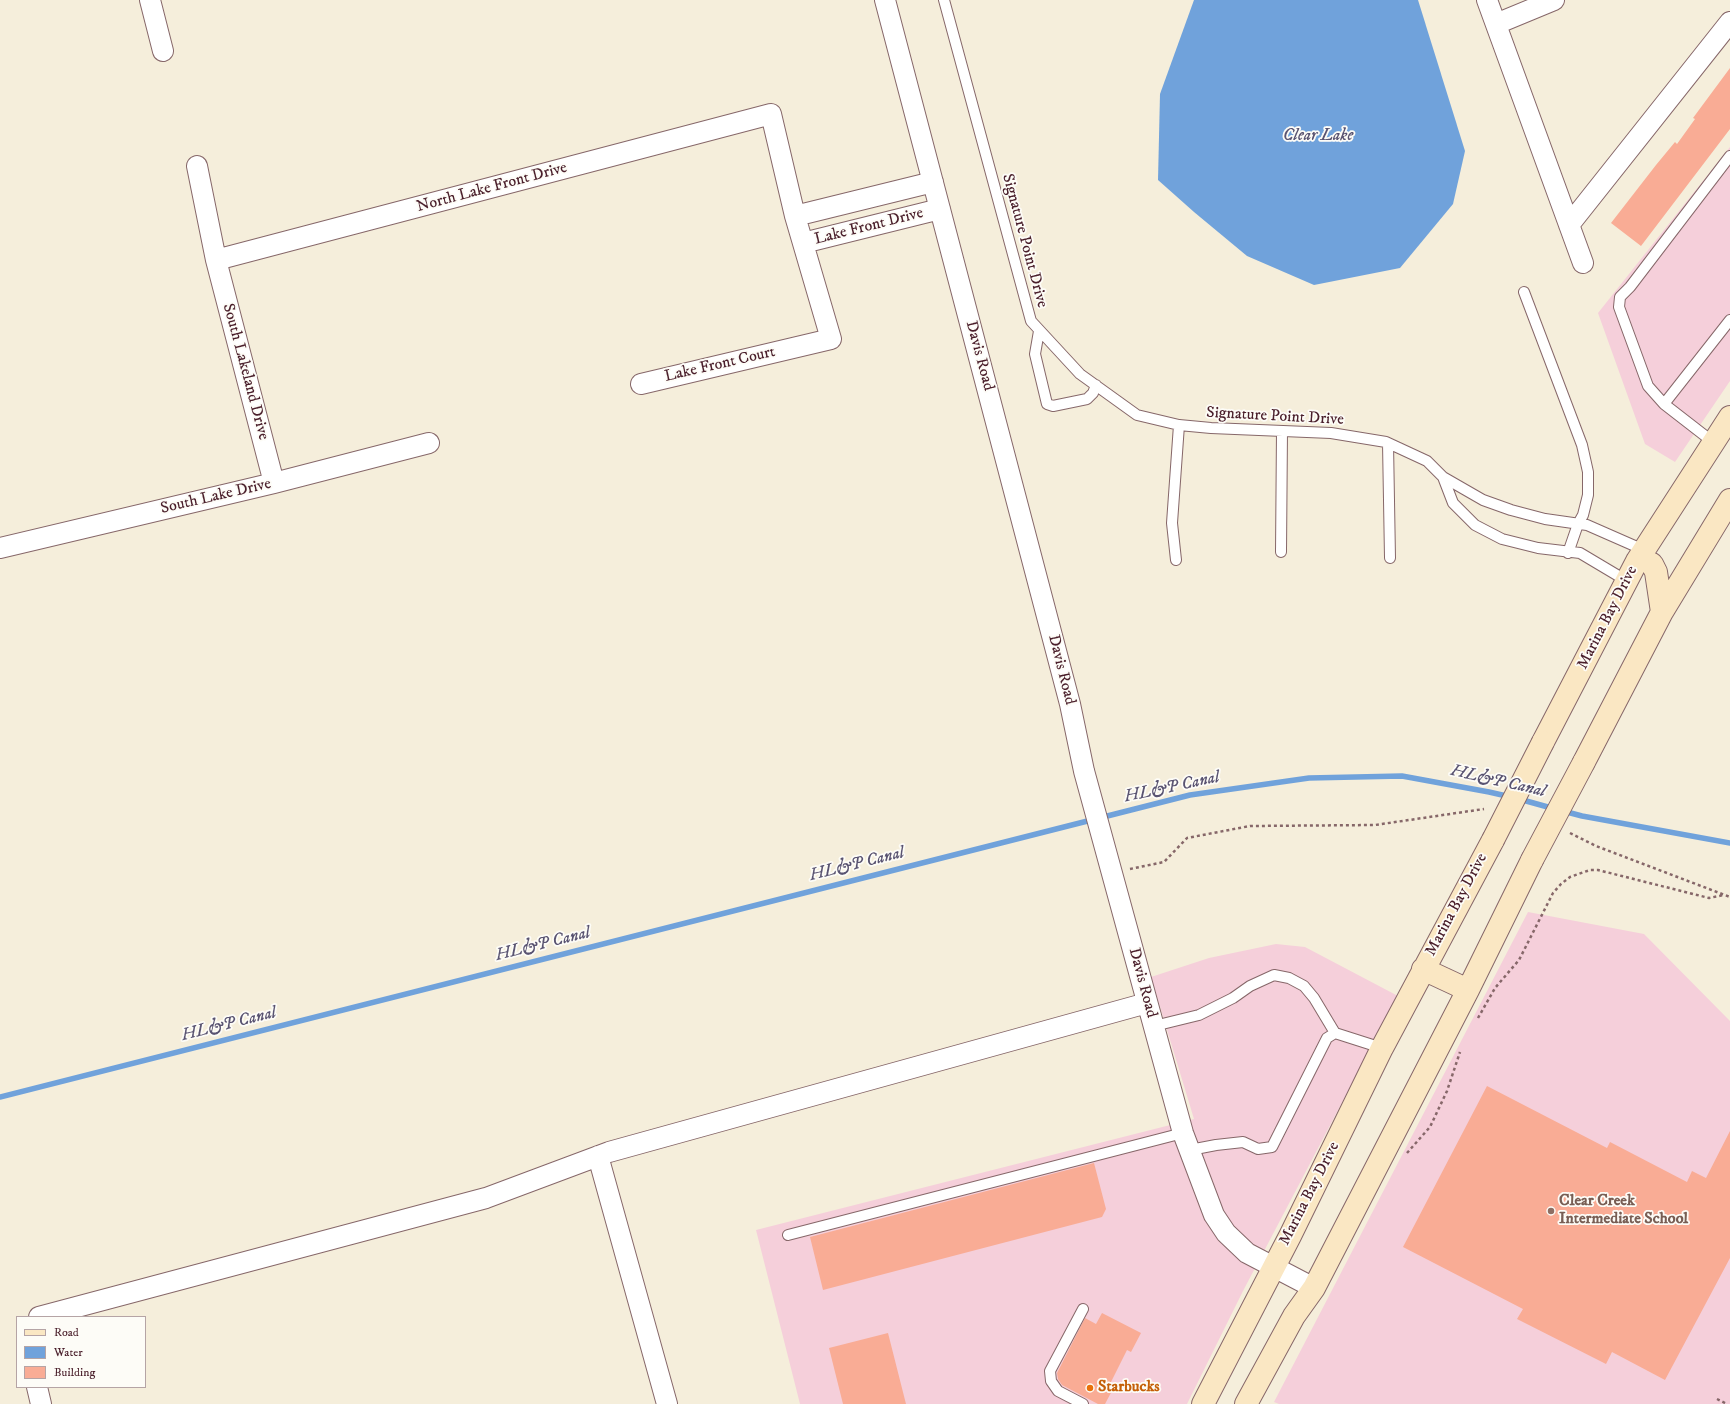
<!DOCTYPE html>
<style>
body{margin:0}
#map{position:relative;width:1730px;height:1404px;overflow:hidden;background:#f5eedb;font-family:"IM FELL DW Pica",serif}
canvas{display:block}
.legend{position:absolute;left:16px;top:1316px;width:130px;height:72px;box-sizing:border-box;background:#fdfcf7;border:1px solid #b5a4a5;margin:0;padding:5px 7px;list-style:none;font-size:12px;color:#4a1f2b}
.legend li{display:flex;align-items:center;gap:8px;height:20px}
.legend b{width:20px;border:1px solid #b5a4a5}
</style>
<div id="map">
<canvas width="1730" height="1404"></canvas>
<ul class="legend">
<li><b style="height:5px;background:#fae7c3"></b>Road</li>
<li><b style="height:11px;background:#70a2db"></b>Water</li>
<li><b style="height:11px;background:#f9ac95"></b>Building</li>
</ul>
</div>
<script>
const context = document.querySelector('canvas').getContext('2d');
context.lineJoin = 'round';
function paint(path, color) { context.fillStyle = color; context.fill(path, 'evenodd'); }
const poly = rows => new Path2D(rows.map(r => 'M' + r).join(''));
function trace(path, color, width, dash) { context.strokeStyle = color; context.lineWidth = width; context.lineCap = dash ? 'butt' : 'round'; context.setLineDash(dash || []); context.stroke(path); }
function write(font, color, halo, rows, align = 'center') {
  context.font = font + ' "IM FELL DW Pica",serif'; context.lineWidth = 3.5; context.setLineDash([]); context.textBaseline = 'middle'; context.strokeStyle = halo; context.fillStyle = color; for (const [text, x, y, turn = 0] of rows) {
    context.save(); context.translate(x, y); context.rotate((+turn || 0) * Math.PI / 180); context.textAlign = isNaN(turn) ? turn : align; if (halo) context.strokeText(text, 0, 0); context.fillText(text, 0, 0); context.restore();
  }
}
const built = poly([
 [1730,147,1730,381,1675,462,1645,444,1598,313],
 [1528,912,1644,934,1730,1021,1730,1404,1279,1404,1274,1402],
 [1276,944,1305,947,1398,996,1243,1291,1187,1404,800,1404,756,1230,1194,1119,1151,977,1209,958]
]);
const water = poly([
 [1194,0,1418,0,1465,151,1453,204,1400,268,1314,285,1247,256,1194,212,1158,180,1160,94]
]);
const stream = poly([
 [1519,799,1555,809],
 [1563,811,1582,816,1730,843],
 [0,1097,1190,795,1309,778,1402,776,1489,792,1511,797]
]);
const building = poly([
 [1730,68,1730,129,1641,246,1611,223,1656,165,1675,142,1677,144,1695,119,1693,118],
 [1487,1086,1607,1148,1610,1142,1687,1182,1692,1171,1706,1178,1730,1131,1730,1258,1665,1380,1612,1352,1606,1364,1517,1319,1523,1309,1403,1247],
 [1094,1163,1106,1209,1102,1217,823,1290,810,1237],
 [1102,1313,1141,1333,1131,1352,1127,1350,1111,1382,1109,1385,1114,1387,1105,1404,1098,1404,1062,1385,1058,1379,1057,1373,1085,1318,1096,1324],
 [888,1333,906,1404,843,1404,829,1348]
]);
const path = poly([
 [1570,833,1596,846,1730,897],
 [1130,869,1164,862,1187,838,1250,826,1375,825,1484,809],
 [1478,1018,1495,988,1519,960,1553,893,1561,884,1570,877,1590,870,1598,870,1709,898,1724,895],
 [1407,1153,1430,1127,1447,1091,1460,1052],
 [1717,1399,1727,1404]
]);
const service = poly([
 [944,0,1031,321,1080,374,1137,415,1179,425,1211,428,1331,433,1386,442,1427,461,1443,477,1483,500,1511,510,1545,519,1587,525,1644,550],
 [1524,292,1582,445,1588,472,1588,495,1583,515,1578,524,1568,553],
 [1039,331,1035,354,1047,404,1053,406,1087,399,1093,393,1096,385],
 [1664,404,1648,386,1619,307,1620,297,1630,287,1730,156],
 [1713,442,1664,404,1730,320],
 [1388,443,1390,558],
 [1443,477,1453,503,1475,525,1502,539,1538,548,1580,553,1627,581],
 [1281,552,1282,431],
 [1176,560,1172,523,1179,425],
 [1154,1026,1199,1015,1233,998,1250,986,1274,975,1289,978,1304,986,1314,998,1335,1033],
 [1190,1150,1216,1145,1243,1142,1258,1149,1272,1147,1327,1038,1335,1033,1382,1048],
 [788,1235,1183,1133],
 [1083,1404,1058,1391,1051,1381,1050,1371,1083,1309]
]);
const minor = poly([
 [150,0,163,51],
 [885,0,1070,704,1084,771,1183,1133,1214,1215,1226,1233,1247,1253,1314,1288],
 [1487,0,1583,263],
 [1496,24,1554,0],
 [197,166,216,260,274,483],
 [795,216,933,182],
 [1569,225,1730,22],
 [803,243,940,209],
 [216,260,771,114,795,216,831,339,641,384],
 [0,548,274,483,429,443],
 [598,1156,667,1404],
 [39,1317,486,1198,609,1152,1147,1003],
 [37,1387,41,1404]
]);
const secondary = poly([
 [1637,561,1646,561,1652,564,1656,572,1662,612],
 [1543,742,1637,561,1730,417],
 [1584,762,1662,612,1730,500],
 [1423,969,1468,990],
 [1203,1404,1290,1236,1382,1048,1493,840],
 [1246,1404,1294,1316,1314,1288,1468,990,1532,860]
]);
const secondaryBridge = poly([
 [1493,840,1543,742],
 [1532,860,1584,762]
]);
const markers = [
 [1551,1211,4,"#8d6e63"],
 [1090,1388,4,"#e8710a"]
];
const streetNames = [
 ["North Lake Front Drive",492,188,-15],
 ["Lake Front Drive",869,227,-14],
 ["Signature Point Drive",1024,241,75],
 ["Davis Road",979,356,75],
 ["Lake Front Court",720,365,-13],
 ["South Lakeland Drive",245,372,75],
 ["Signature Point Drive",1275,417,3],
 ["South Lake Drive",216,497,-13],
 ["Marina Bay Drive",1608,618,-63],
 ["Davis Road",1061,670,76],
 ["Marina Bay Drive",1457,905,-62],
 ["Davis Road",1142,983,75],
 ["Marina Bay Drive",1310,1194,-63]
];
const educationNames = [
 ["Clear Creek",1559,1202],
 ["Intermediate School",1559,1220]
];
const foodNames = [
 ["Starbucks",1098,1388]
];
const waterNames = [
 ["Clear Lake",1318,136],
 ["HL&P Canal",1498,782,13],
 ["HL&P Canal",1172,788,-12],
 ["HL&P Canal",857,865,-14],
 ["HL&P Canal",543,945,-14],
 ["HL&P Canal",229,1025,-14]
];
paint(built, '#f5cfda');
paint(water, '#70a2db');
trace(stream, '#70a2db', 5.5);
paint(building, '#f9ac95');
trace(service, '#866769', 12);
trace(minor, '#866769', 22);
trace(secondary, '#866769', 24);
trace(path, '#866769', 2.5, [3, 3]);
trace(service, '#fff', 10);
trace(minor, '#fff', 20);
trace(secondary, '#fae7c3', 22);
trace(secondaryBridge, '#866769', 24, []);
trace(secondaryBridge, '#fae7c3', 22);
for (const [x, y, r, color] of markers) { const dot = new Path2D(); dot.arc(x, y, r, 0, 2 * Math.PI); context.fillStyle = color; context.fill(dot); trace(dot, '#fdfcf7', 1.5); }
write('16px', '#4a1f2b', '#fdfcf7', streetNames);
write('bold 16px', '#785e54', '#fdfcf7', educationNames, 'left');
write('bold 16px', '#c56008', '#fdfcf7', foodNames, 'left');
write('italic 17px', '#595371', '#fdfcf7', waterNames);
</script>
